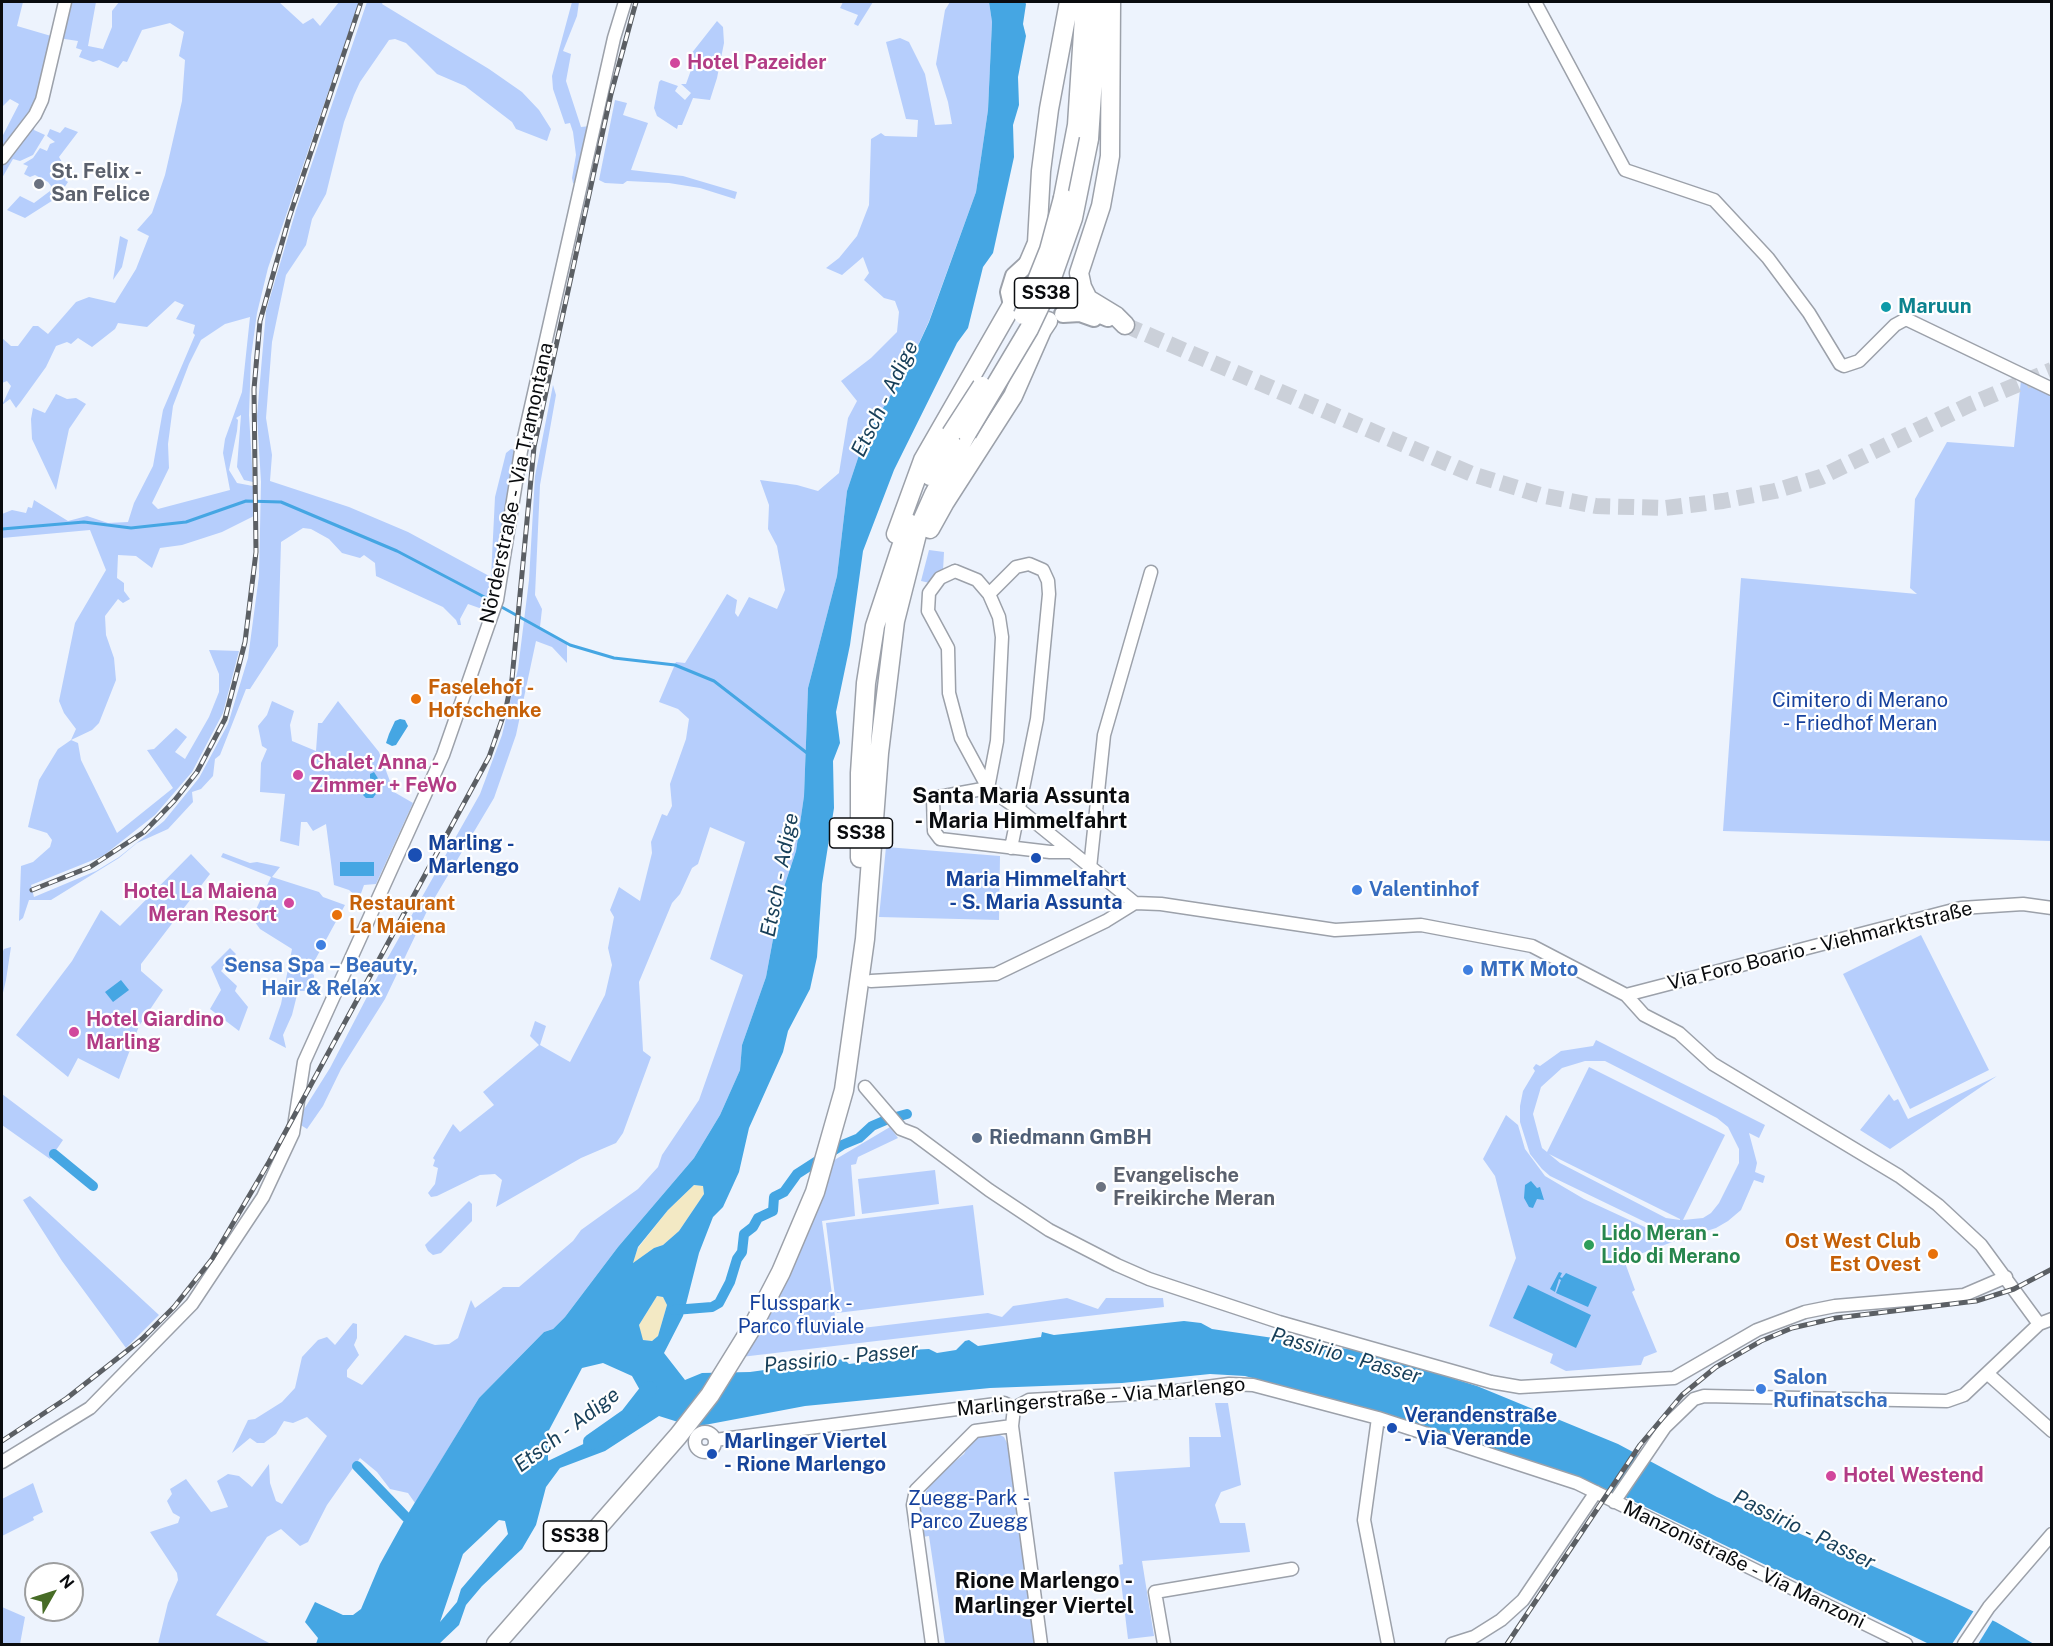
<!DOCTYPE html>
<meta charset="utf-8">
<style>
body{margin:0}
#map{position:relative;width:2053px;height:1646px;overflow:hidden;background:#edf3fd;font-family:"Public Sans",sans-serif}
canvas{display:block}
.frame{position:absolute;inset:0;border:3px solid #0a0c0f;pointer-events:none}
.north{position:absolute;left:24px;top:1562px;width:60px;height:60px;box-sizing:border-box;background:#fff;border:2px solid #9d9e9f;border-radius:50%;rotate:51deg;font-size:16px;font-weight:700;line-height:24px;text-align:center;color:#0a0c0f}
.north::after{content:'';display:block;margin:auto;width:21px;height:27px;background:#476c26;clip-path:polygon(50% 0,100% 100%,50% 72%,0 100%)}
</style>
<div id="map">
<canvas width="2053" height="1646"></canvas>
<div class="frame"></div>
<div class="north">N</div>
</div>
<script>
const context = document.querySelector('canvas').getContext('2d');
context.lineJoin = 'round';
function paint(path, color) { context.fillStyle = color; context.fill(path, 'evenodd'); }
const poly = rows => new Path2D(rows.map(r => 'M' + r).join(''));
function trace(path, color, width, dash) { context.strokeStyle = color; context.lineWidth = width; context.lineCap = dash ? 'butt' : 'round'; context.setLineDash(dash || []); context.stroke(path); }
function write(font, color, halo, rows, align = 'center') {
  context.font = font + ' "Public Sans",sans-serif'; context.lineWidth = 4.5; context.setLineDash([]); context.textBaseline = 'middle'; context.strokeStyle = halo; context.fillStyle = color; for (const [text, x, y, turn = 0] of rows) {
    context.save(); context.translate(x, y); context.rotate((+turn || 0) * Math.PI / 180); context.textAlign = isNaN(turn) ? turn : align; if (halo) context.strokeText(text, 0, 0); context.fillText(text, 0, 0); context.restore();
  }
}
const green = poly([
 [2,2,23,2,17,26,58,38,62,2,96,2,88,46,103,49,112,27,112,11,119,2,279,2,303,24,313,18,320,26,339,2,359,2,268,268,257,313,251,357,249,415,253,482,244,480,237,467,241,415,236,418,238,420,237,431,229,470,237,483,253,486,254,516,222,532,182,545,160,548,152,568,136,556,118,555,117,578,124,583,124,591,130,599,123,603,118,599,105,616,106,635,114,658,116,680,99,723,92,730,71,740,78,743,81,760,117,833,173,788,147,750,154,749,176,728,187,737,175,752,185,759,209,717,219,692,219,674,209,650,239,651,223,713,192,772,155,815,103,856,31,885,34,897,96,871,119,857,164,821,199,778,228,724,248,658,259,576,261,482,257,416,266,311,296,210,367,2,383,2,382,4,489,69,522,92,539,110,551,129,547,141,516,129,512,122,465,86,437,74,406,43,395,39,389,40,360,82,354,95,344,122,326,194,312,219,306,245,286,275,272,342,266,418,272,455,270,481,349,507,408,532,491,577,495,497,506,453,511,449,518,451,493,597,488,608,485,610,468,604,460,619,461,625,458,625,456,620,443,607,376,576,375,563,364,555,360,558,342,553,329,539,311,529,303,528,281,542,278,646,250,689,246,689,220,755,215,759,213,776,201,789,192,792,193,802,168,829,137,843,119,858,51,900,29,900,23,918,19,921,21,866,33,862,50,847,52,840,47,833,28,827,39,780,58,749,71,740,76,729,64,713,59,701,75,623,106,570,90,530,2,538,2,514,12,510,26,513,28,507,32,508,34,500,68,521,87,516,108,523,128,522,134,503,153,466,163,410,195,335,193,333,195,325,176,319,184,305,175,301,147,327,118,323,115,329,92,347,78,338,71,344,67,342,56,346,46,367,20,403,16,408,10,399,2,405,11,386,7,381,2,383,2,338,11,346,18,346,33,326,38,326,48,334,76,302,89,297,115,303,136,269,149,236,137,230,152,213,165,175,182,101,185,60,179,56,184,32,170,23,142,30,127,62,123,61,118,68,99,60,93,62,79,57,82,50,76,48,78,41,58,38,35,121,34,130,45,135,33,155,20,161,13,159,2,178,2,137,19,104,10,99,2,107],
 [250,317,242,392,225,439,223,453,230,490,158,509,152,503,169,468,168,444,173,406,189,364,201,340,225,324],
 [572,2,579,2,577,16,563,51,571,54,566,81,581,127,591,126,578,186,573,183,572,178,576,155,573,132,570,123,565,124,553,89,552,76],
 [843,2,873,2,858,26,854,24,858,15,840,8],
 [950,2,989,2,992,22,988,110,976,192,929,321,911,361,864,440,847,491,837,576,808,688,804,796,796,851,781,896,766,977,742,1045,740,1070,720,1115,694,1158,618,1247,565,1317,553,1329,544,1332,479,1398,415,1503,408,1493,390,1489,377,1472,360,1458,327,1505,308,1542,300,1546,281,1529,267,1537,216,1615,271,1644,158,1644,168,1603,178,1580,177,1573,150,1532,178,1523,180,1517,173,1513,167,1501,172,1494,170,1489,186,1479,211,1512,221,1509,228,1507,217,1481,228,1474,239,1476,252,1487,269,1464,270,1483,276,1501,282,1504,327,1436,307,1417,293,1423,284,1421,276,1434,264,1443,257,1443,250,1438,232,1453,248,1420,255,1419,282,1402,295,1388,302,1357,318,1340,327,1337,335,1345,353,1323,357,1324,357,1338,354,1345,359,1355,347,1370,347,1377,362,1385,405,1335,435,1345,449,1344,458,1338,471,1300,475,1308,503,1287,519,1287,573,1241,581,1230,638,1189,658,1167,662,1155,699,1100,743,975,710,959,745,842,710,827,698,864,692,868,680,894,672,903,639,982,643,1051,651,1057,623,1133,616,1143,581,1158,496,1207,502,1180,495,1174,480,1175,437,1196,431,1197,428,1193,435,1184,438,1168,433,1166,435,1160,433,1158,453,1124,460,1132,494,1105,483,1092,539,1045,530,1036,535,1021,546,1026,540,1045,570,1062,605,995,612,965,608,948,614,917,610,910,619,887,640,901,652,853,651,842,662,814,667,816,672,806,670,784,686,739,689,719,678,709,659,702,676,662,685,663,727,594,737,600,735,613,738,617,749,597,777,609,785,590,777,546,768,529,769,505,760,480,797,485,818,491,839,473,848,418,857,401,841,381,871,358,897,332,899,312,895,301,884,298,864,280,869,273,863,257,842,275,826,268,839,258,857,236,869,205,871,139,881,133,885,136,917,137,918,120,906,119,886,42,900,38,909,42,925,74,935,125,952,124,948,102,936,64,945,10],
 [717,21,723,27,724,43,717,78,710,100,693,98,682,125,678,125,677,129,657,116,654,108,659,82,661,80,678,86,675,91,685,100,691,93,681,84,686,84,695,59,691,54],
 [615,100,627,103,623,115,648,123,631,170,683,176,737,192,735,199,700,188,669,183,627,181,623,184,605,183,599,180],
 [65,127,78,132,59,157,69,174,65,180,68,182,58,197,25,218,7,210,20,196,34,203,50,191,51,186,48,182,35,175,30,177,24,174,28,166,23,164,33,158,40,148,47,151,50,144,55,142,47,136,50,129,60,133],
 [120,236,128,240,122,267,113,280],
 [2021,380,2051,392,2051,841,1723,831,1741,578,1917,594,1910,588,1915,499,1947,442,2014,447],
 [553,385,556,395,540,485,535,595,542,609,540,627,567,644,567,663,552,647,536,641,516,735,494,798,428,909,385,999,341,1069,323,1106,307,1129,296,1122,330,1068,382,968,480,794,502,735,518,669,529,580,535,476],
 [56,394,67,399,76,398,86,404,69,429,56,490,32,439,31,419,33,408,45,413],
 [929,550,944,552,943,571,930,583,921,581],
 [272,701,294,711,290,725,292,741,316,751,318,723,322,723,338,701,379,752,394,792,413,803,376,884,364,885,359,899,349,890,334,885,326,824,313,831,307,822,301,822,299,846,280,841,285,794,260,792,261,763,267,749,262,746,258,726,267,715],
 [886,847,1000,856,999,920,879,917],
 [223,853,250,863,257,862,280,867,272,877,319,892,323,897,345,905,309,971,314,975,314,985,306,991,298,991,292,1015,283,1035,286,1048,269,1039,281,1004,292,949,260,929,252,918,271,877,221,857],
 [191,854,210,874,141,964,141,971,163,990,139,1026,119,1079,78,1058,68,1077,16,1035,72,961,101,910,120,926],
 [1921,935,1989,1070,1910,1109,1843,974],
 [11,947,6,980,2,997,2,953,4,949],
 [230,948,236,954,221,971,237,986,235,991,248,1007,239,1031,210,1009,221,990,211,967],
 [1596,1040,1765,1125,1759,1138,1749,1133,1757,1163,1755,1172,1765,1176,1763,1183,1754,1180,1741,1210,1728,1221,1716,1228,1697,1234,1670,1234,1550,1176,1542,1169,1530,1154,1520,1122,1520,1106,1523,1091,1535,1071,1533,1068,1536,1064,1540,1066,1561,1051,1593,1046],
 [1585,1061,1605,1061,1717,1118,1728,1127,1739,1149,1739,1163,1719,1203,1711,1213,1703,1218,1683,1220,1725,1135,1589,1067,1547,1152,1542,1148,1533,1114,1541,1087,1562,1068],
 [1549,1154,1680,1219,1680,1220,1666,1218,1560,1163],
 [1997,1076,1890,1149,1860,1130,1889,1094,1894,1101,1898,1099,1908,1119],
 [2,1094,63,1140,50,1159,2,1125],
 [1506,1115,1518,1125,1525,1149,1545,1176,1584,1199,1675,1241,1624,1260,1635,1290,1632,1292,1657,1352,1644,1357,1641,1365,1566,1371,1550,1363,1553,1354,1489,1326,1516,1258,1495,1176,1483,1159],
 [890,1127,898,1138,858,1157,856,1164,851,1165,855,1216,822,1221,837,1331,988,1313,1002,1317,1013,1306,1067,1298,1098,1309,1106,1298,1163,1298,1164,1307,741,1357,831,1162],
 [935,1170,939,1204,862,1214,858,1179],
 [30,1196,159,1315,126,1348,62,1261,23,1200],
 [469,1201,472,1204,472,1221,441,1253,433,1255,428,1251,425,1245],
 [973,1205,984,1295,837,1313,826,1223],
 [1215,1403,1228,1403,1241,1485,1221,1492,1215,1505,1220,1523,1245,1523,1250,1552,1142,1561,1154,1636,1128,1639,1119,1565,1123,1564,1114,1472,1190,1467,1189,1437,1221,1437],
 [994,1432,1004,1437,1010,1449,1036,1644,945,1644,929,1536,922,1537,918,1510,920,1500,937,1476,964,1454,971,1440,977,1436],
 [33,1483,43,1512,33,1517,34,1520,2,1536,2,1499],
 [2,1607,25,1617,20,1644,2,1644]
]);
const sand = poly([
 [694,1185,703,1186,704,1194,679,1231,663,1245,654,1248,632,1264,638,1248,668,1210],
 [657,1296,663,1297,667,1305,658,1336,652,1341,642,1340,639,1325]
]);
const water = poly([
 [989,2,1025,2,1026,4,1023,24,1026,36,1018,77,1019,105,1013,125,1014,157,993,253,983,267,968,328,957,343,894,470,863,551,850,645,836,712,840,743,833,761,834,808,822,884,817,957,810,989,788,1031,783,1052,749,1128,739,1172,723,1207,713,1217,699,1253,683,1316,664,1353,685,1380,702,1373,750,1372,844,1359,849,1364,905,1357,909,1350,929,1349,937,1353,956,1350,965,1341,969,1340,978,1346,1041,1337,1042,1332,1054,1335,1184,1321,1201,1323,1212,1329,1369,1352,1477,1386,1618,1444,1717,1497,1947,1599,1996,1622,2034,1644,1929,1644,1625,1497,1571,1475,1418,1424,1245,1376,1210,1374,1122,1383,990,1388,805,1406,694,1427,659,1416,605,1451,560,1468,546,1487,536,1525,522,1549,482,1586,466,1605,459,1625,439,1644,316,1644,318,1638,305,1622,315,1602,343,1615,353,1615,361,1609,380,1564,406,1517,479,1398,544,1332,553,1329,565,1317,618,1247,694,1158,720,1115,740,1070,742,1045,766,977,781,896,796,851,804,796,808,688,837,576,847,491,864,440,911,361,929,322,976,192,988,110,992,22],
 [694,1185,703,1186,704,1194,679,1231,663,1245,654,1248,633,1263,638,1247,668,1210],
 [657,1296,663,1297,667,1305,658,1336,652,1341,643,1340,639,1325],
 [603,1363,632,1376,641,1392,636,1411,600,1436,548,1461,548,1432,582,1368],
 [499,1520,505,1521,508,1534,461,1589,457,1602,440,1622,463,1554],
 [400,719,405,720,408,726,396,745,392,746,386,743,389,734,395,721],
 [374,772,379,780,378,791,373,798,366,798,363,795,370,781,370,774],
 [340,862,374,862,374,876,340,876],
 [121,980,129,990,113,1002,105,992],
 [1531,1181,1537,1188,1540,1187,1544,1200,1537,1199,1533,1208,1529,1207,1524,1198,1525,1185],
 [1559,1272,1562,1273,1560,1277,1562,1278,1566,1273,1597,1287,1588,1307,1556,1293,1561,1280,1559,1279,1555,1292,1550,1289],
 [1528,1285,1591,1315,1576,1348,1513,1318]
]);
const pier = poly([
 [1975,1609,1994,1618,1978,1644,1952,1644]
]);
const stream = poly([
 [2,529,84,522,131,528,186,522,246,501,281,502,397,551,492,601],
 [498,605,570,645,614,658,675,665,714,681,807,753]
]);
const canal = poly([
 [896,1117,907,1114],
 [54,1154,93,1186],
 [674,1310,712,1307,719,1303,730,1282,737,1259,742,1252,744,1234,753,1227,758,1218,773,1211,774,1197,784,1192,797,1174,842,1145,859,1138,872,1126,886,1120],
 [357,1466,406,1517]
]);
const river = poly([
 [591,1442,628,1416,649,1389]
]);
const majorTunnel = poly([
 [1125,325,1472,474,1540,495,1596,506,1665,508,1723,501,1775,491,1821,477,1971,404,2052,370]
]);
const minor = poly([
 [1535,2,1625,170,1714,200,1768,258,1809,313,1840,364,1844,366,1859,361,1895,325,1906,319,2052,389],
 [2,158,35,115,42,100,65,2],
 [955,571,977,580,989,594,999,617,1002,637,997,741,988,788,961,738,949,693,948,648,928,611,929,593,940,578,955,571],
 [989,594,1016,567,1029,564,1043,570,1048,581,1049,594,1037,719,1011,848],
 [1071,852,1050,852,940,839,934,831,933,798,988,788,1020,810,1135,903,1161,904,1335,930,1421,925,1532,946,1626,995,1644,1015,1679,1033,1713,1064,1899,1176,1938,1205,1981,1245,2039,1324],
 [1090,868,1104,735,1151,572],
 [871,981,996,974,1106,921,1135,903],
 [1626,995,1961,908,2023,904,2052,908],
 [865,1087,901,1129,914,1134,989,1190,1049,1230,1117,1265,1149,1279,1279,1322,1491,1382,1520,1387,1674,1378,1757,1330,1805,1312,1835,1306,1964,1295,2006,1277],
 [1988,1374,2052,1431],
 [1014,1408,1029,1400,1169,1392,1229,1384,1253,1385,1378,1418,1577,1483,1906,1644],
 [1014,1408,1012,1426,1041,1644],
 [1378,1418,1364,1520,1388,1644],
 '695 1442a10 10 0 1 1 20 0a10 10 0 1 1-20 0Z',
 [715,1440,1004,1403,1014,1408],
 [2,1462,90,1408,192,1304,263,1197,293,1133,304,1062,443,755,497,600,521,451,614,38,625,2],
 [1614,1502,1665,1427,1694,1399,1704,1396,1947,1401,1964,1395,2039,1324,2052,1319],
 [932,1644,913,1505,916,1490,975,1431,1012,1426],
 [1164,1644,1155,1592,1292,1569],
 [1452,1644,1474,1637,1501,1620,1523,1600,1596,1492],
 [1964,1644,1989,1607,2052,1534]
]);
const major = poly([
 [1071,292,1084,308,1108,318],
 [1012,305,1009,292,1014,276,1026,265,1040,262],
 [1063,314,1080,313,1094,318]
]);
const highway = poly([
 [1111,2,1110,156,1101,206,1079,273,1082,287,1088,299,1116,316,1125,325],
 [1089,139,1098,2],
 [1063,198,1077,125,1085,2],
 [1028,264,1037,243,1041,171,1049,109,1069,2],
 [930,476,951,434],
 [930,529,945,502,1013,396,1042,330,1048,321],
 [896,534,923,460,1012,305],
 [860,858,860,773,866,683,875,626,909,523],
 [496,1644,678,1436,710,1395,754,1324,781,1272,815,1192,844,1090,865,939,879,753,895,621,918,530,934,494,967,433]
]);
const rail = poly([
 [32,890,90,867,144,832,174,801,197,772,225,719,245,642,256,552,254,389,260,321,289,218,361,2],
 [2,1441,67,1398,142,1339,174,1307,212,1259,269,1162,489,757,506,708,512,679,534,447,611,94,636,2],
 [1507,1644,1640,1445,1682,1395,1716,1367,1761,1341,1792,1328,1836,1318,1976,1301,2014,1289,2052,1269]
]);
const highwayBridge = poly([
 [1023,315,1049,250,1063,198],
 [967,433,1029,329,1048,289,1073,218,1089,139],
 [951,434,982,386]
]);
const markers = [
 [675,63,6,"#d1479c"],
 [39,184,6,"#6b7280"],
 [1886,307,6,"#0f9aa8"],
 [416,699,6,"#e8710a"],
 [298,775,6,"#d1479c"],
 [415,855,8,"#1a4fb4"],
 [1036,858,6,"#1a4fb4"],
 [1357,890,6,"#3f7fe0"],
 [289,903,6,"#d1479c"],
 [337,915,6,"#e8710a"],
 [321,945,6,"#3f7fe0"],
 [1468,970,6,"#3f7fe0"],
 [74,1032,6,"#d1479c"],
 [977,1138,6,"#5c6f8a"],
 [1101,1187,6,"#6b7280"],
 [1589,1245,6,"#2e9e5b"],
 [1933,1254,6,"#e8710a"],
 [1761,1389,6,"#3f7fe0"],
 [1392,1428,6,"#1a4fb4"],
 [712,1454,6,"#1a4fb4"],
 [1831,1476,6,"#d1479c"]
];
const shields = [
 [1046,293,63],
 [861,833,63],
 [575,1536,63]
];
const shieldNames = [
 ["SS38",1046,293],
 ["SS38",861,833],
 ["SS38",575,1536]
];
const hotelNames = [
 ["Hotel Pazeider",687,63],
 ["Chalet Anna -",310,763],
 ["Zimmer + FeWo",310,786],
 ["Hotel La Maiena",277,892,"right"],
 ["Meran Resort",277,915,"right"],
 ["Hotel Giardino",86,1020],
 ["Marling",86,1043],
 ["Hotel Westend",1843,1476]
];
const worshipNames = [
 ["St. Felix -",51,172],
 ["San Felice",51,195],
 ["Evangelische",1113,1176],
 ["Freikirche Meran",1113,1199]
];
const cultureNames = [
 ["Maruun",1898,307]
];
const streetNames = [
 ["Nörderstraße - Via Tramontana",517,483,-78],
 ["Via Foro Boario - Viehmarktstraße",1820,946,-14],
 ["Marlingerstraße - Via Marlengo",1101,1397,-5],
 ["Manzonistraße - Via Manzoni",1744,1565,26]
];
const foodNames = [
 ["Faselehof -",428,688],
 ["Hofschenke",428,711],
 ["Restaurant",349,904],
 ["La Maiena",349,927],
 ["Ost West Club",1921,1242,"right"],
 ["Est Ovest",1921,1265,"right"]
];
const parkNames = [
 ["Cimitero di Merano",1860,701],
 ["- Friedhof Meran",1860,724],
 ["Flusspark -",801,1304],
 ["Parco fluviale",801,1327],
 ["Zuegg-Park -",969,1499],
 ["Parco Zuegg",969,1522]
];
const transitNames = [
 ["Marling -",428,844],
 ["Marlengo",428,867],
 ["Maria Himmelfahrt",1036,880,"center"],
 ["- S. Maria Assunta",1036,903,"center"],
 ["Verandenstraße",1404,1416],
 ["- Via Verande",1404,1439],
 ["Marlinger Viertel",724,1442],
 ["- Rione Marlengo",724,1465]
];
const shopNames = [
 ["Valentinhof",1369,890],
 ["Sensa Spa – Beauty,",321,966,"center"],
 ["Hair & Relax",321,989,"center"],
 ["MTK Moto",1480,970],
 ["Salon",1773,1378],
 ["Rufinatscha",1773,1401]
];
const serviceNames = [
 ["Riedmann GmBH",989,1138]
];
const leisureNames = [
 ["Lido Meran -",1601,1234],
 ["Lido di Merano",1601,1257]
];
const waterNames = [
 ["Etsch - Adige",885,399,-64],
 ["Etsch - Adige",780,875,-79],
 ["Passirio - Passer",1346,1356,16],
 ["Passirio - Passer",841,1358,-6],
 ["Etsch - Adige",567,1430,-37],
 ["Passirio - Passer",1804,1530,26]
];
const quarterNames = [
 ["Santa Maria Assunta",1021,796],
 ["- Maria Himmelfahrt",1021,821],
 ["Rione Marlengo -",1044,1581],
 ["Marlinger Viertel",1044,1606]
];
paint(green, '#b6cefc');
paint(sand, '#f3e9c4');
paint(water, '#45a6e3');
paint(pier, '#edf3fd');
trace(stream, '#45a6e3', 3);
trace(canal, '#45a6e3', 10);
trace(river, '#45a6e3', 16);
trace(majorTunnel, '#cbd0d9', 16, [16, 8]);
trace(minor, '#9ca1aa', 15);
trace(major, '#9ca1aa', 20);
trace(highway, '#9ca1aa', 21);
trace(minor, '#fff', 12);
trace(major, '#fff', 16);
trace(highway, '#fff', 18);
trace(rail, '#5b5f64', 5);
trace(rail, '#fff', 3, [9]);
trace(highwayBridge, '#9ca1aa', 21, []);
trace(highwayBridge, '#fff', 18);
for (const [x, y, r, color] of markers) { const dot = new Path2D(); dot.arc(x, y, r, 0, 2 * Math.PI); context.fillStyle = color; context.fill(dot); trace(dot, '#fff', 2); }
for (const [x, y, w] of shields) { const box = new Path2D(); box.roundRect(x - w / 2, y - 15, w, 30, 4.5); context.fillStyle = '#fff'; context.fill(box); trace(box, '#0a0c0f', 1.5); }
write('bold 18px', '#0a0c0f', null, shieldNames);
write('bold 20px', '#b23c85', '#fff', hotelNames, 'left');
write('bold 20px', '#5b616d', '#fff', worshipNames, 'left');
write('bold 20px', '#0d838f', '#fff', cultureNames, 'left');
write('20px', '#0a0c0f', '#fff', streetNames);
write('bold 20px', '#c56008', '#fff', foodNames, 'left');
write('20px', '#16419d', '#fff', parkNames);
write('bold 20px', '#164399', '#fff', transitNames, 'left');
write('bold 20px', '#366cbe', '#fff', shopNames, 'left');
write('bold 20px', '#4e5e75', '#fff', serviceNames, 'left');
write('bold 20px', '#27864d', '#fff', leisureNames, 'left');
write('italic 21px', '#173f59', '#fff', waterNames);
write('bold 22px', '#0a0c0f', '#fff', quarterNames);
</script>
